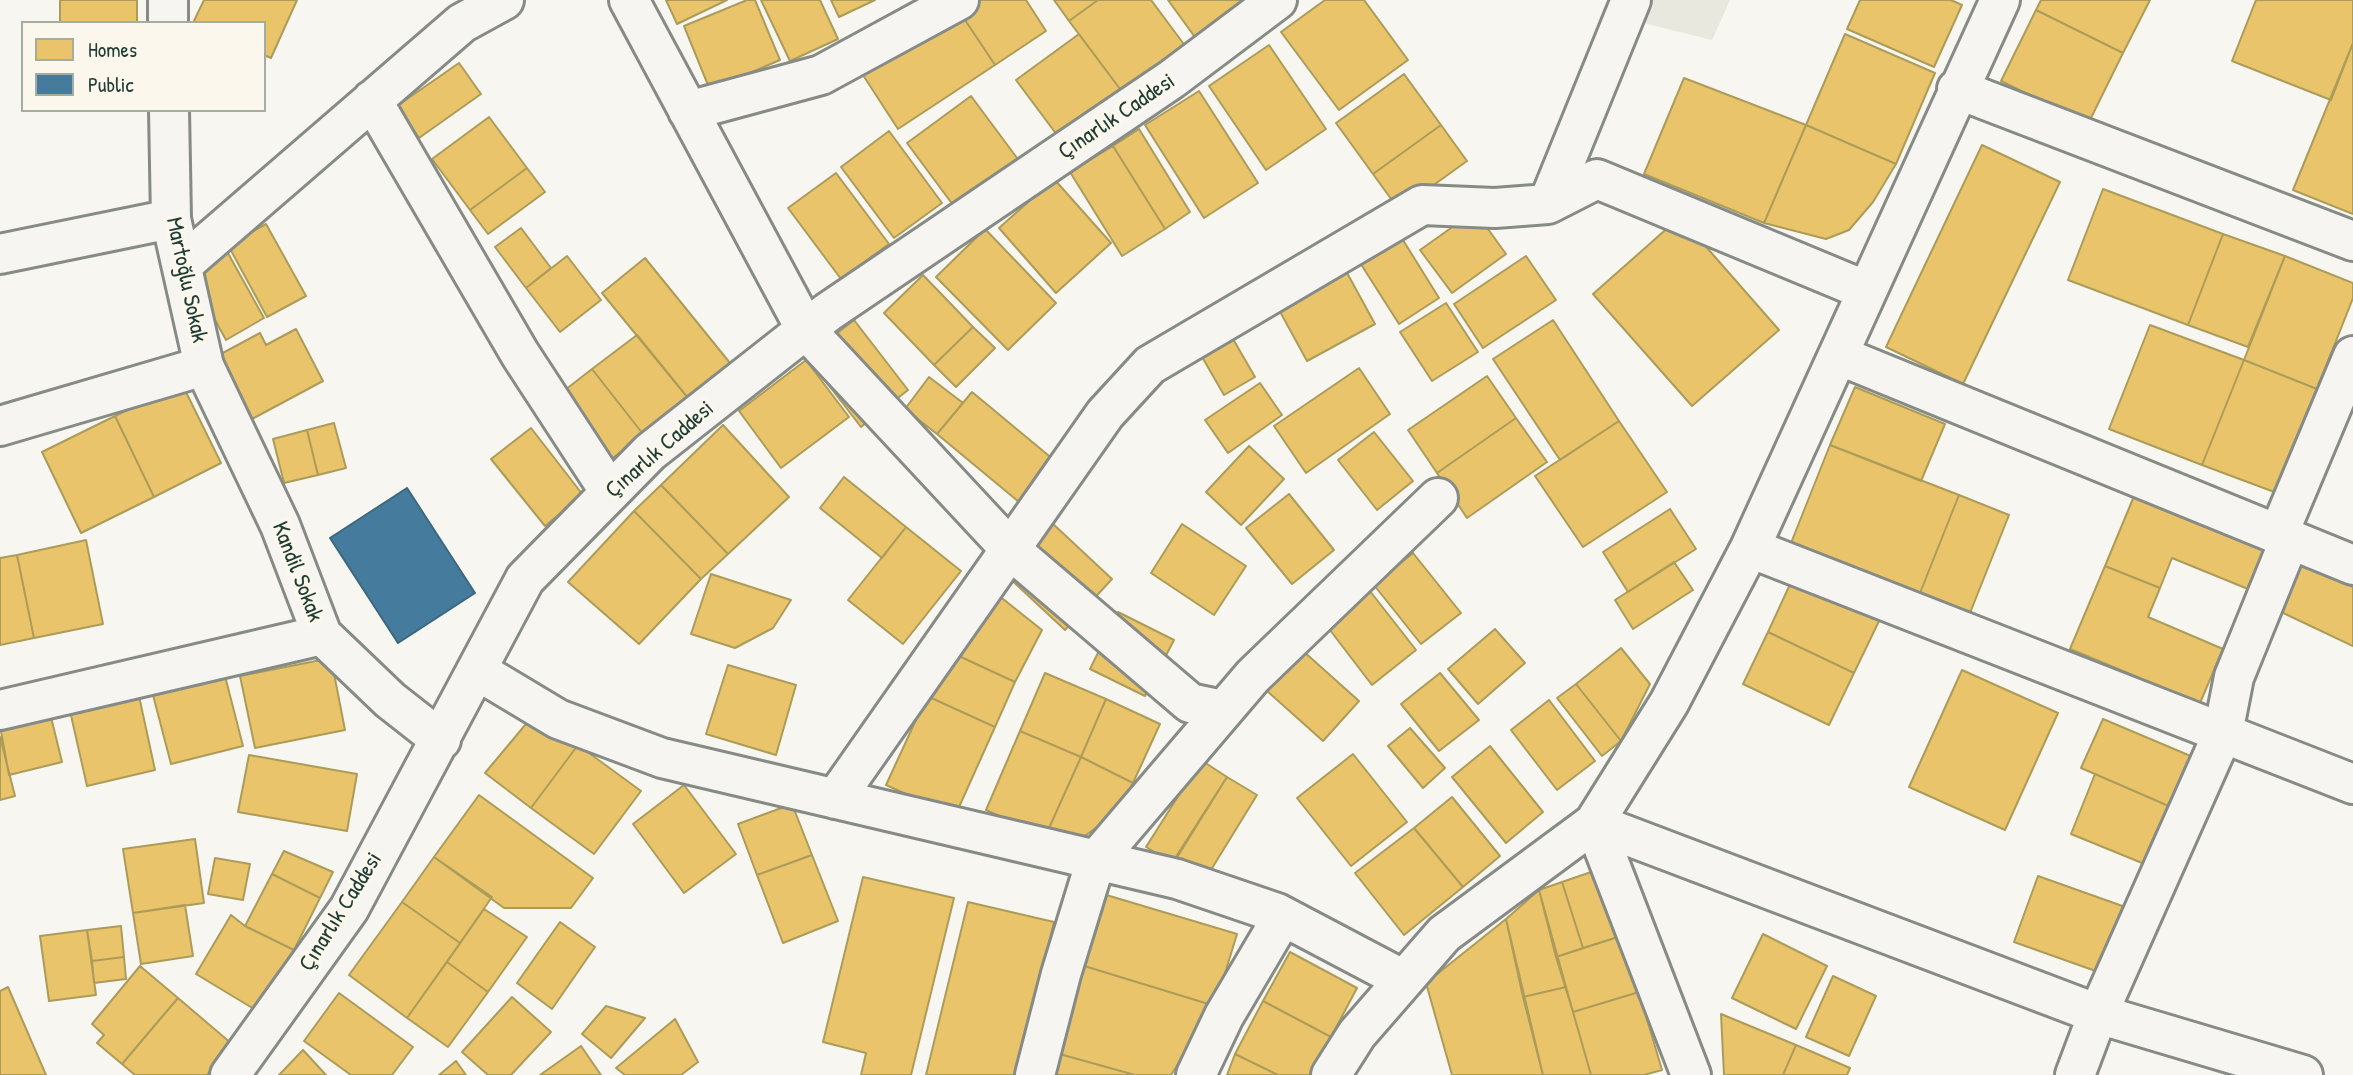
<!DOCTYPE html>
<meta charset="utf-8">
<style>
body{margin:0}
#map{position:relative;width:2353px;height:1075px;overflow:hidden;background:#f8f6f0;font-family:"Patrick Hand",sans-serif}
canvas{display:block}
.legend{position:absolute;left:21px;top:21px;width:245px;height:91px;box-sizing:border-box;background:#fbf7ec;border:2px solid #a3ada2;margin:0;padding:9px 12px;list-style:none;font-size:21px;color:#1f3d34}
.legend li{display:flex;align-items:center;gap:14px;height:35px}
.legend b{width:35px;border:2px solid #a3ada2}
</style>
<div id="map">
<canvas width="2353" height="1075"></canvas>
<ul class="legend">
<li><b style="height:19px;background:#e9c46a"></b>Homes</li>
<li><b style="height:19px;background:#457b9d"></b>Public</li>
</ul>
</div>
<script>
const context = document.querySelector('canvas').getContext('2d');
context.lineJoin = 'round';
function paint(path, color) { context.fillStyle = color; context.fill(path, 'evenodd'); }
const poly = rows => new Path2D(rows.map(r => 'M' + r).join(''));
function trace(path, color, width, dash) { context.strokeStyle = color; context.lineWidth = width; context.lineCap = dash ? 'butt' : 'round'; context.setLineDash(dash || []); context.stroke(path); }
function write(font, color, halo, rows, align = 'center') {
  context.font = font + ' "Patrick Hand",sans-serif'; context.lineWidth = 7; context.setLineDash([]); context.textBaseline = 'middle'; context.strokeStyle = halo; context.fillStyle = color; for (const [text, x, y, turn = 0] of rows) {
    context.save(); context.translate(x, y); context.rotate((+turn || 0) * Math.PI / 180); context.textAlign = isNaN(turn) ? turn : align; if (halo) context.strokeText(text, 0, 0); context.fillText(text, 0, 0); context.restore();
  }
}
const built = poly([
 [1640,0,1730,0,1712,40,1631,20]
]);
const homes = poly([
 [60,0,137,0,137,23,60,23,60,0],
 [204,0,297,0,271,58,264,55,264,23,193,23,204,0],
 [666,0,727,0,677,24,666,0],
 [747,0,755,0,780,60,710,90,684,26,747,0],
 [761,0,820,0,838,39,790,61,761,0],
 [831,0,875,0,839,17,831,0],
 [969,0,1026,0,1046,31,995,65,957,8,969,0],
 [1054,0,1098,0,1069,21,1054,0],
 [1098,0,1151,0,1186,47,1123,93,1069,21,1098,0],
 [1168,0,1246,0,1197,40,1168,0],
 [1325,0,1364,0,1408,60,1339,110,1281,32,1325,0],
 [1860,0,1951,0,1962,5,1934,67,1847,29,1860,0],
 [2041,0,2150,0,2123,53,2036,10,2041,0],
 [2256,0,2353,0,2353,43,2331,100,2232,61,2256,0],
 [957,8,995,65,898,129,861,72,957,8],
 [2036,10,2123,53,2088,124,2001,81,2036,10],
 [1079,34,1123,93,1060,139,1016,80,1079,34],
 [1845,34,1935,73,1896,164,1806,125,1845,34],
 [2353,43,2353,214,2293,190,2353,43],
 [1269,45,1326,129,1266,170,1209,86,1269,45],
 [459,63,481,94,419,138,397,106,459,63],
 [1404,74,1441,125,1373,174,1336,123,1404,74],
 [1684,78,1806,125,1764,223,1644,174,1684,78],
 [1199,91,1258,183,1204,218,1145,125,1199,91],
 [971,96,1020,162,956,209,907,143,971,96],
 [489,117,527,168,470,210,432,159,489,117],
 [1441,125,1467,161,1399,210,1373,174,1441,125],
 [1806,125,1896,164,1873,202,1849,230,1826,239,1764,223,1806,125],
 [1139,129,1190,212,1165,229,1113,146,1139,129],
 [889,131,942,203,894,238,841,167,889,131],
 [1982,145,2060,182,1963,384,1886,347,1982,145],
 [1113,146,1165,229,1122,256,1070,172,1113,146],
 [527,168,545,192,488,234,470,210,527,168],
 [836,173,889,244,841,279,788,208,836,173],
 [1054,179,1111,243,1056,293,999,228,1054,179],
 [2103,189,2223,234,2188,325,2068,280,2103,189],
 [1475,211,1506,254,1452,293,1420,250,1475,211],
 [1680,217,1779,330,1692,406,1593,294,1680,217],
 [266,224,306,296,267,317,228,245,266,224],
 [521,228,551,268,526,288,495,247,521,228],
 [985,229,1056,303,1008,350,936,277,985,229],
 [1398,232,1439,298,1399,324,1357,258,1398,232],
 [2223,234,2285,256,2248,347,2188,325,2223,234],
 [224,246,264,318,226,340,186,267,224,246],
 [567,256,601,300,560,332,526,288,567,256],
 [1526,256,1556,300,1483,348,1454,304,1526,256],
 [2285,256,2353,283,2353,298,2317,389,2244,360,2285,256],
 [645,258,730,363,688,398,602,293,645,258],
 [1346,271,1375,324,1307,361,1278,308,1346,271],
 [923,275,973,327,934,365,884,313,923,275],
 [1446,303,1478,352,1432,381,1400,332,1446,303],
 [854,320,908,390,861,427,807,357,854,320],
 [1553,320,1619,421,1560,460,1493,359,1553,320],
 [2150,325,2244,360,2202,465,2109,429,2150,325],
 [973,327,995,348,956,387,934,365,973,327],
 [296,329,323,381,252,419,219,355,260,333,266,345,296,329],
 [1229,332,1255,377,1224,395,1198,350,1229,332],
 [637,335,688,398,643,434,592,369,637,335],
 [806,360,849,417,781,468,739,411,806,360],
 [2244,360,2317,389,2277,493,2202,465,2244,360],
 [1359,368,1390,414,1306,473,1274,426,1359,368],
 [592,369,643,434,594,473,543,407,592,369],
 [1487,376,1516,418,1437,473,1408,430,1487,376],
 [929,377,963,403,937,434,905,409,929,377],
 [1260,383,1282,415,1228,453,1205,420,1260,383],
 [182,384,221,463,154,497,115,416,182,384],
 [1855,387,1945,424,1921,481,1830,445,1855,387],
 [972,392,1060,465,1025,507,937,434,972,392],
 [115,416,154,497,81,533,42,452,115,416],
 [1516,418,1547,462,1467,518,1437,473,1516,418],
 [1619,421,1667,492,1583,547,1535,476,1619,421],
 [334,423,346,468,318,475,307,430,334,423],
 [723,425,789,497,728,554,661,485,723,425],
 [531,428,583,495,545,526,491,459,531,428],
 [307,430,318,475,284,483,273,439,307,430],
 [1374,432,1413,481,1377,510,1338,460,1374,432],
 [1830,445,1959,495,1920,593,1791,543,1830,445],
 [1249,446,1284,479,1241,525,1206,492,1249,446],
 [844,477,906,527,882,558,820,508,844,477],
 [661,485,728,554,701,579,634,511,661,485],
 [2137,489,2267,542,2248,589,2172,558,2160,588,2105,566,2137,489],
 [1289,494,1334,550,1292,584,1246,528,1289,494],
 [1959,495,2009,515,1970,613,1920,593,1959,495],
 [1670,509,1696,549,1628,592,1603,552,1670,509],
 [634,511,701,579,639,644,568,582,634,511],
 [1052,523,1112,579,1065,630,1005,574,1052,523],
 [1182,524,1246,566,1214,615,1151,573,1182,524],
 [906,527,961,571,903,644,848,600,906,527],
 [86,540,103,624,34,638,17,555,86,540],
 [1413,553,1461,613,1421,644,1374,585,1413,553],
 [17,555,34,638,0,645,0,558,17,555],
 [1674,562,1693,590,1633,629,1615,600,1674,562],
 [2302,563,2353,587,2353,646,2279,611,2302,563],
 [2105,566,2160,588,2148,617,2223,649,2200,703,2070,649,2105,566],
 [711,574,791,600,773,628,735,648,691,634,711,574],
 [1793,578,1880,619,1854,673,1768,632,1793,578],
 [1366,586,1416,650,1372,685,1323,621,1366,586],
 [998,595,1042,630,1015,682,948,651,998,595],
 [1118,612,1174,640,1145,696,1090,669,1118,612],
 [1495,629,1525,663,1478,704,1448,669,1495,629],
 [1768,632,1854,673,1829,725,1743,684,1768,632],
 [1293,642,1359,701,1323,741,1257,682,1293,642],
 [1621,648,1650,684,1621,741,1576,684,1621,648],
 [948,651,1015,682,995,727,927,696,948,651],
 [331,658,345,730,255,748,240,676,331,658],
 [728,665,796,685,776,755,706,734,728,665],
 [1962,670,2058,713,2005,830,1909,787,1962,670],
 [1045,673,1106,699,1081,757,1020,731,1045,673],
 [1440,673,1479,720,1439,751,1401,704,1440,673],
 [225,676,243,746,171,764,153,695,225,676],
 [1576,684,1621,741,1602,756,1557,698,1576,684],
 [139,696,155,770,87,786,70,711,139,696],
 [927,696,995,727,955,816,886,785,927,696],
 [1106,699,1160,724,1133,783,1081,757,1106,699],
 [1549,700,1595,761,1557,790,1511,730,1549,700],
 [536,712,578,745,531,808,485,773,536,712],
 [50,713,62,762,9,775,0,726,50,713],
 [2103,719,2193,757,2171,807,2081,768,2103,719],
 [1410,728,1445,768,1423,788,1388,746,1410,728],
 [1020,731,1081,757,1045,837,986,810,1020,731],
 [0,737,15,796,0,800,0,737],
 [578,745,641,791,594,854,531,808,578,745],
 [1490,746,1543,812,1506,843,1452,777,1490,746],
 [1353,754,1407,822,1351,866,1297,798,1353,754],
 [249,755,357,774,347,831,238,812,249,755],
 [1081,757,1133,783,1114,815,1072,845,1045,837,1081,757],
 [1201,760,1227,777,1172,863,1146,847,1201,760],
 [2095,774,2171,807,2147,865,2071,834,2095,774],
 [1227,777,1257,795,1206,878,1176,859,1227,777],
 [684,785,736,854,684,893,633,824,684,785],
 [479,795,593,878,571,908,504,908,434,857,479,795],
 [1452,797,1500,856,1463,887,1414,828,1452,797],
 [792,804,812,855,757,875,738,824,792,804],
 [1414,828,1463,887,1404,935,1355,873,1414,828],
 [195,839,204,903,133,913,123,849,195,839],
 [284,851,333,872,320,898,272,874,284,851],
 [812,855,838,921,783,943,757,875,812,855],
 [434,857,492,897,460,943,402,902,434,857],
 [215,858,250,864,243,900,208,894,215,858],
 [1600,869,1621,936,1583,948,1562,882,1600,869],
 [272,874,320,898,294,950,245,926,272,874],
 [2038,876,2128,908,2104,974,2014,942,2038,876],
 [863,877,954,898,911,1075,861,1075,866,1053,823,1042,863,877],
 [1562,882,1583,948,1556,957,1539,890,1562,882],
 [1539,890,1566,987,1523,997,1506,919,1539,890],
 [1103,894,1237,934,1215,1006,1081,965,1103,894],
 [402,902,460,943,407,1018,349,975,402,902],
 [968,902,1054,922,1017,1075,926,1075,968,902],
 [185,905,193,956,141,964,133,913,185,905],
 [484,909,527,937,488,992,447,962,484,909],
 [231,915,245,926,294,950,259,1012,196,974,231,915],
 [1506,919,1543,1075,1452,1075,1426,983,1506,919],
 [560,922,595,947,552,1009,517,983,560,922],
 [121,926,124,957,92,961,87,930,121,926],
 [87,930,96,995,49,1001,40,936,87,930],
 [1763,934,1827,966,1796,1029,1732,998,1763,934],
 [1621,936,1639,992,1573,1012,1556,957,1621,936],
 [1290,952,1357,988,1331,1037,1263,1001,1290,952],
 [124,957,126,979,94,983,92,961,124,957],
 [447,962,488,992,448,1047,407,1018,447,962],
 [1081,965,1215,1006,1171,1075,1135,1075,1056,1053,1081,965],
 [140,966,178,998,122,1064,97,1043,104,1035,92,1024,140,966],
 [1833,976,1876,996,1849,1056,1806,1037,1833,976],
 [8,987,46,1075,0,1075,0,991,8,987],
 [1566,987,1573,1012,1591,1075,1543,1075,1523,997,1566,987],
 [1639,992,1662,1070,1644,1075,1591,1075,1573,1012,1639,992],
 [339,993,413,1047,392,1075,351,1075,304,1041,339,993],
 [512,997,551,1032,511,1075,488,1075,462,1052,512,997],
 [178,998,232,1044,207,1075,135,1075,122,1064,178,998],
 [1263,1001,1331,1037,1310,1075,1278,1075,1235,1054,1263,1001],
 [606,1006,645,1018,611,1058,582,1034,606,1006],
 [1721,1014,1796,1045,1783,1075,1724,1075,1721,1014],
 [675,1019,698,1062,681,1075,625,1075,616,1068,675,1019],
 [1796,1045,1850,1068,1847,1075,1783,1075,1796,1045],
 [581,1046,601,1075,540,1075,581,1046],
 [303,1050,326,1075,279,1075,303,1050],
 [1056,1053,1135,1075,1050,1075,1056,1053],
 [1235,1054,1278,1075,1227,1075,1235,1054],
 [456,1061,466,1075,439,1075,456,1061]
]);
const public = poly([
 [407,488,475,593,398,643,330,538,407,488]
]);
const street = poly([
 [629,0,806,330,1012,551,1190,703,1223,710],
 [1957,89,2353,241],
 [372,100,520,354,610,492],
 [688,111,821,75,959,0],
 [1548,204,1631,0],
 [0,254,171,219],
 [182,265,462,23,504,0],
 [1838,355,2353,565],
 [0,426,204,366],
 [2278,535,2353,356],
 [1750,548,2353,784],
 [478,671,558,719,662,758,1177,879,1277,913,1404,980],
 [0,710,322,635],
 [835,799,1105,414,1150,365,1422,205,1495,208,1548,204,1597,179,1867,291],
 [1594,823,2098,1014,2303,1075],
 [1594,823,1691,1075],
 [1035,1075,1061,974,1096,860,1253,676,1438,498],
 [1196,1075,1224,1016,1283,916],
 [1331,1075,1357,1034,1444,934,1594,823,1669,703,1750,548,2000,0],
 [2075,1075,2098,1014,2223,733,2234,677,2290,539]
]);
const secondary = poly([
 [168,0,168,23],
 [169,110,171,219,204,366,280,525,322,635,390,700,441,740],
 [230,1075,349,909,525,579,650,452,828,312,1172,79,1277,0]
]);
const streetNames = [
 ["Çınarlık Caddesi",1117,117,-34],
 ["Martoğlu Sokak",186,280,78],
 ["Çınarlık Caddesi",660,450,-41],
 ["Kandil Sokak",297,572,69],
 ["Çınarlık Caddesi",341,912,-58]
];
paint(built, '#e8e8df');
paint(homes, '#e9c46a');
trace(homes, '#ac9c5a', 2);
paint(public, '#457b9d');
trace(public, '#3a687e', 2);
trace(street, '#868b86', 44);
trace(secondary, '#868b86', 44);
trace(street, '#f6f5f1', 38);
trace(secondary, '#f6f5f1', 38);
write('23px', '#1f3d34', '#fbf7ec', streetNames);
</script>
